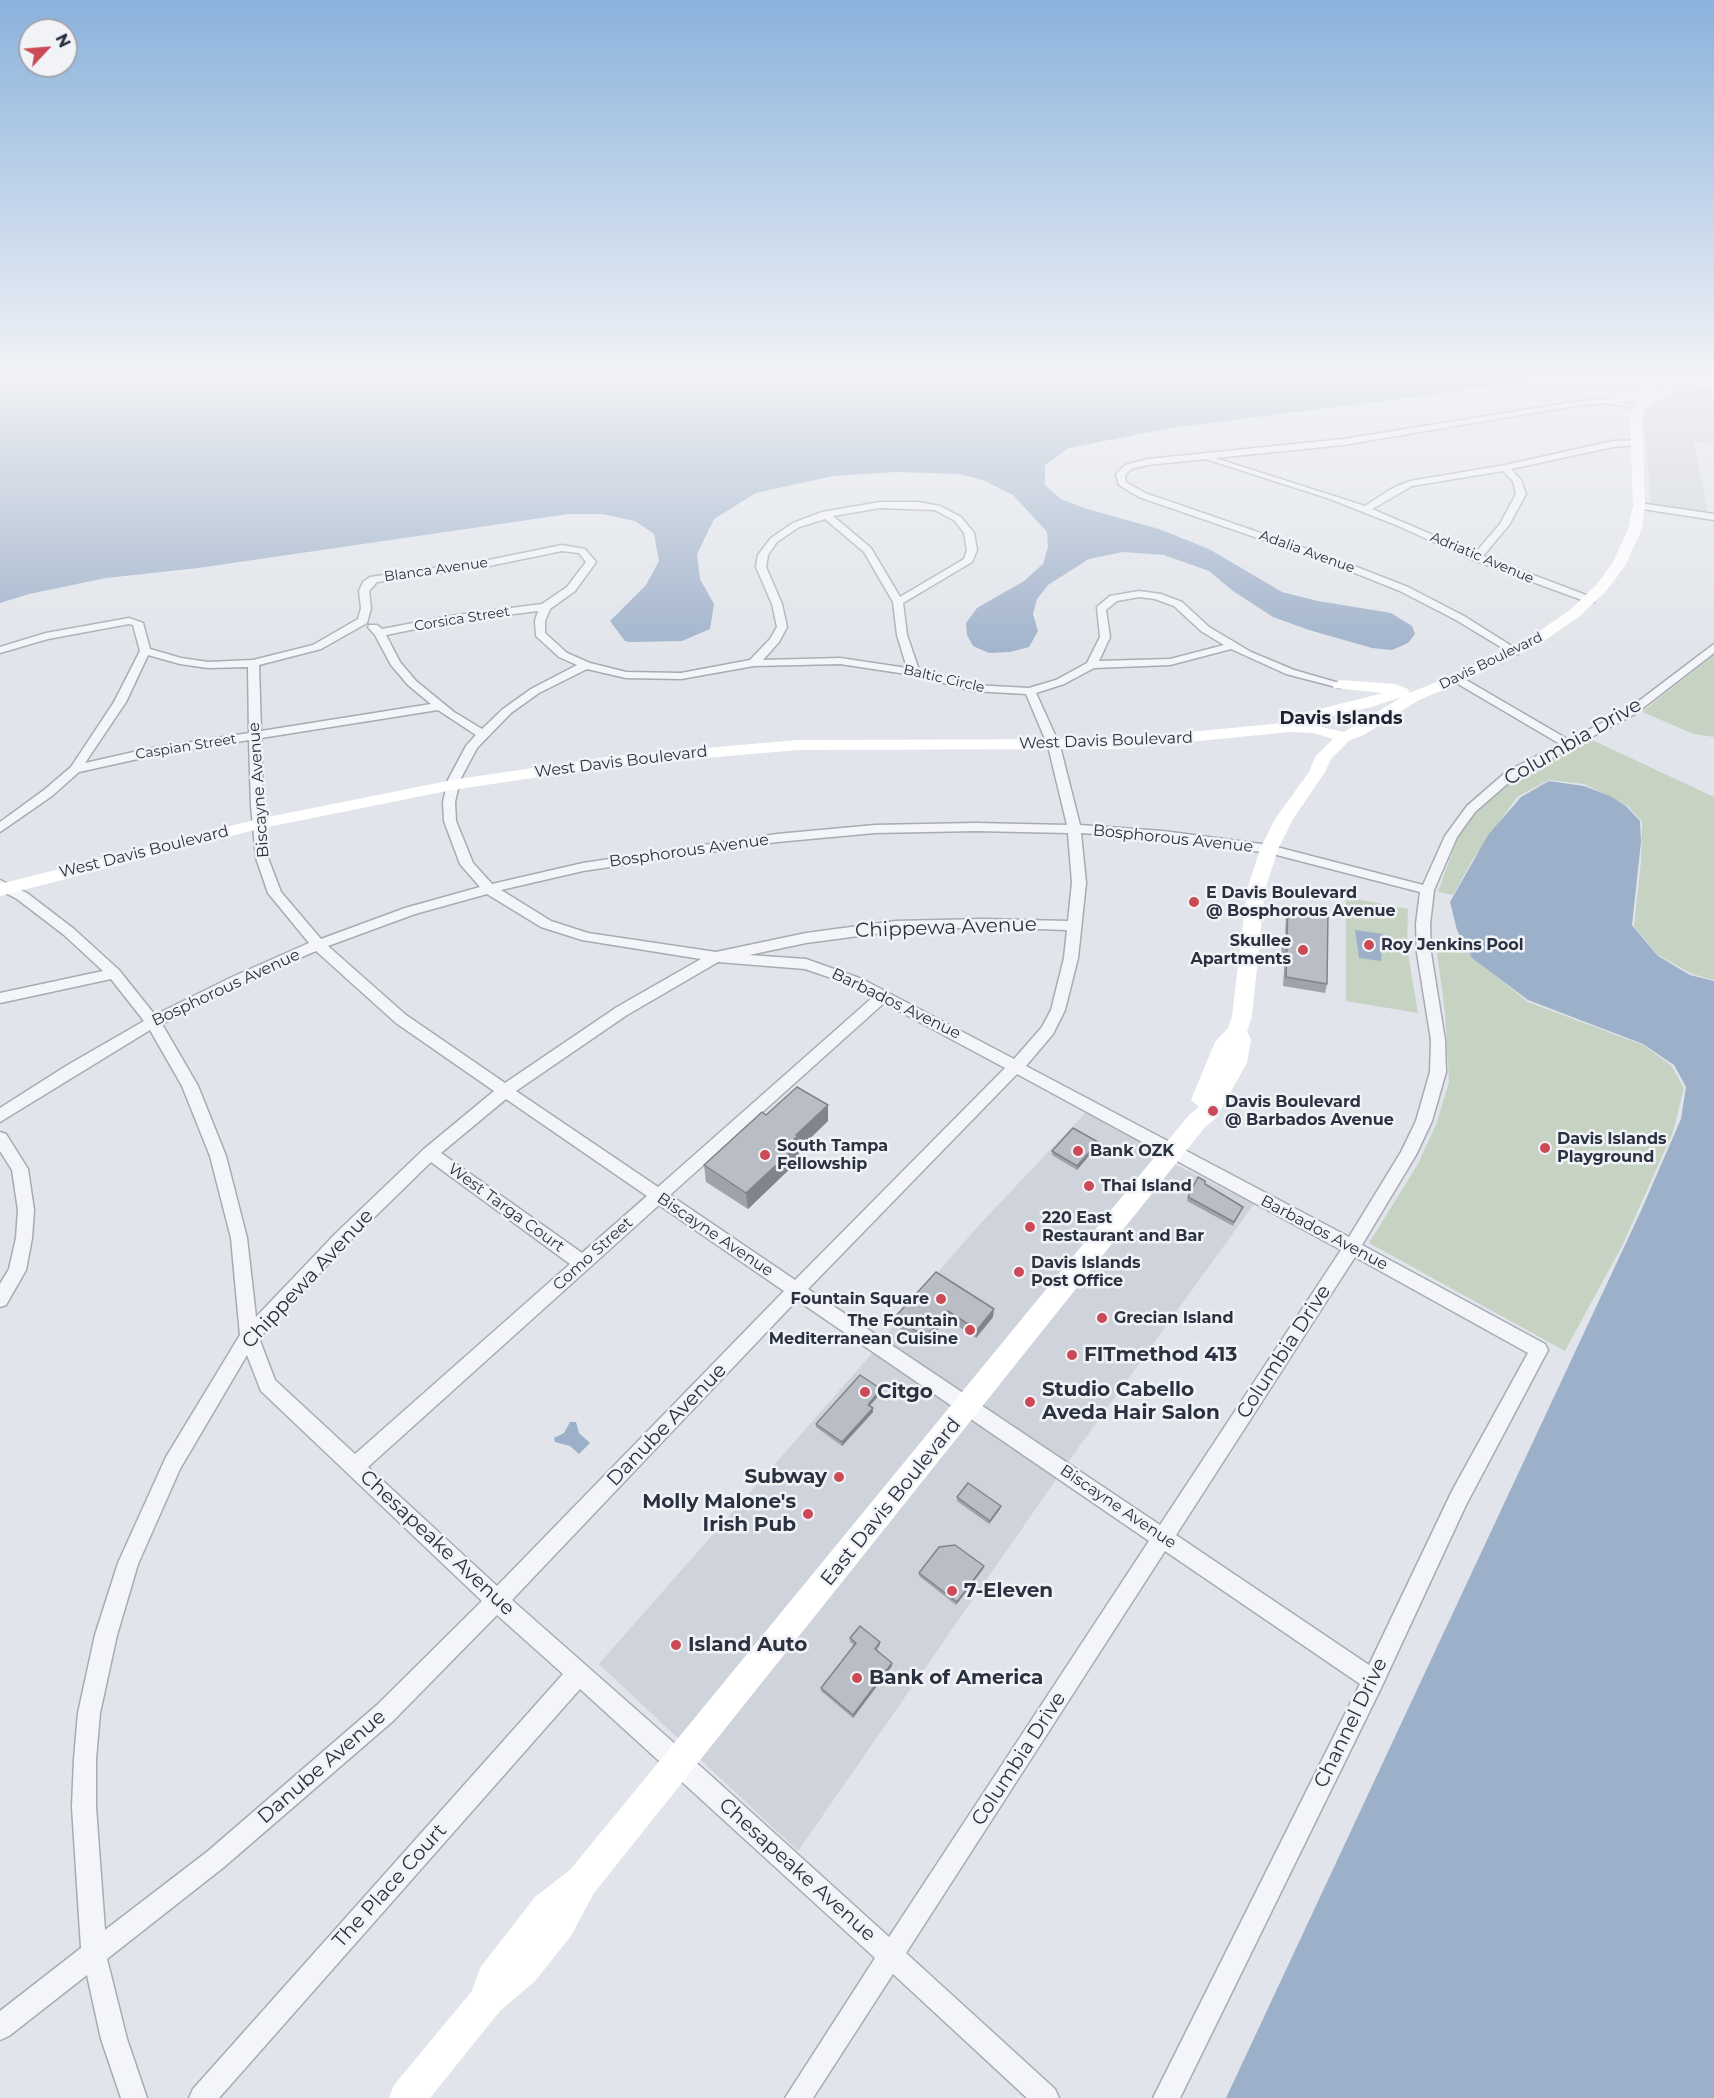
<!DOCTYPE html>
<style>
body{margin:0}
#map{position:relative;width:1714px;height:2098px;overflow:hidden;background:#e1e4ea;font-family:Montserrat,sans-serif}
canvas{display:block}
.north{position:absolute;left:18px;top:18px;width:60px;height:60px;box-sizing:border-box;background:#f1f3f7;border:2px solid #a1a5ae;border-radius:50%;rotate:64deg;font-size:16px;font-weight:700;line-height:24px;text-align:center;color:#2a3141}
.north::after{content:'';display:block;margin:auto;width:21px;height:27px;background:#cb4a55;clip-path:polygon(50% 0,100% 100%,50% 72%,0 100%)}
</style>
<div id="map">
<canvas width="1714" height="2098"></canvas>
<div class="north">N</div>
</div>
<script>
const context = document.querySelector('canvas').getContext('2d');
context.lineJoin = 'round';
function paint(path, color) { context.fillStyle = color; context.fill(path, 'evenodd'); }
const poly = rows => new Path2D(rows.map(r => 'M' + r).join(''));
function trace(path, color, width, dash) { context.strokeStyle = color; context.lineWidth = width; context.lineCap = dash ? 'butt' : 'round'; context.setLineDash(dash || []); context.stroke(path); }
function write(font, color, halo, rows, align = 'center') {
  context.font = font + ' Montserrat,sans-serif'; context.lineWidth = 5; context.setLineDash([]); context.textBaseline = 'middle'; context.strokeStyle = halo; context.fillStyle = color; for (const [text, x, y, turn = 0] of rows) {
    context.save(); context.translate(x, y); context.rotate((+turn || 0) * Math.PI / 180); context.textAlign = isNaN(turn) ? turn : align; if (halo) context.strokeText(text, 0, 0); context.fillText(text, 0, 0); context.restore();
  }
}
const built = poly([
 [1685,383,1696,384,1714,392,1714,444,1694,442,1708,515,1651,505,1646,442,1641,417,1645,404],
 [1086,1112,1145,1143,1176,1165,1254,1204,1071,1458,798,1851,599,1664,868,1358,910,1304,981,1223]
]);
const green = poly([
 [1714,655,1714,737,1694,734,1642,712],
 [1590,739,1714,797,1714,980,1692,974,1658,955,1634,926,1641,861,1642,822,1628,806,1584,784,1549,780,1517,797,1473,859,1453,895,1438,892,1457,839,1476,812,1514,776],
 [1346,897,1408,909,1407,948,1418,1013,1346,1001],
 [1435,939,1453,941,1528,1002,1643,1045,1671,1065,1684,1088,1673,1132,1623,1244,1565,1351,1369,1243,1418,1164,1437,1122,1449,1082,1445,1012]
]);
const water = poly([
 [0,376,1548,376,1423,396,1170,428,1069,448,1045,465,1045,485,1061,499,1087,509,1159,529,1209,549,1282,592,1318,601,1391,613,1412,626,1415,634,1408,643,1392,650,1372,648,1309,630,1273,617,1233,591,1209,571,1164,555,1123,552,1089,559,1048,585,1037,599,1033,614,1038,631,1029,647,1010,652,989,653,973,646,967,635,966,623,977,608,1024,581,1043,564,1048,547,1047,532,1013,495,983,480,959,474,897,472,833,476,756,493,714,519,697,554,700,579,714,604,710,629,682,641,630,642,625,641,610,621,646,585,659,561,654,534,635,521,602,514,569,514,198,568,106,578,29,594,0,603],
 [1549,781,1584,786,1610,796,1626,806,1640,821,1641,842,1632,925,1658,956,1690,975,1714,981,1714,2098,1226,2098,1640,1213,1681,1119,1686,1087,1674,1065,1643,1044,1528,1000,1472,958,1457,930,1450,902,1488,835,1521,797],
 [1355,930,1383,934,1381,961,1359,958],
 [570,1422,576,1422,579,1433,590,1443,579,1454,570,1446,555,1442,554,1438,564,1433]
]);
const street = poly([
 [1607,399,1643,407,1639,409,1607,403,1574,406,1343,445,1215,458,1365,506,1391,489,1410,481,1505,465,1613,441,1639,440,1640,442,1636,445,1613,447,1511,469,1521,480,1526,494,1509,525,1483,556,1594,598,1594,602,1590,603,1473,560,1396,525,1330,499,1206,459,1148,465,1131,469,1125,475,1126,482,1145,493,1336,559,1408,587,1464,616,1518,650,1518,654,1514,655,1456,620,1400,591,1330,563,1139,497,1119,485,1116,474,1125,465,1148,459,1343,439,1574,402,1607,399],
 [1503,471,1513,481,1516,494,1500,524,1475,553,1372,509,1412,486,1503,471],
 [880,502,918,502,940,506,961,517,974,533,977,550,972,562,903,603,907,635,919,670,973,685,1029,688,1056,680,1087,663,1100,637,1097,607,1110,596,1139,591,1161,594,1182,602,1209,627,1251,652,1294,670,1346,685,1340,688,1286,674,1231,649,1170,665,1094,668,1064,684,1036,693,1060,746,1080,825,1163,831,1269,845,1423,885,1445,836,1467,806,1506,772,1560,744,1453,681,1453,677,1461,677,1569,740,1627,710,1714,644,1714,653,1635,714,1514,778,1475,812,1457,837,1434,890,1430,924,1431,953,1445,1040,1446,1072,1432,1121,1416,1155,1362,1245,1545,1344,1548,1350,1466,1505,1381,1688,1180,2098,1153,2098,1360,1684,1165,1551,906,1953,1055,2089,1059,2098,1027,2098,893,1974,813,2098,785,2098,875,1958,580,1689,219,2098,189,2098,193,2089,563,1674,497,1615,393,1721,224,1867,107,1959,127,2039,147,2098,121,2098,101,2039,87,1975,9,2036,0,2040,0,2011,81,1948,72,1807,74,1759,78,1713,95,1635,118,1563,166,1457,240,1335,231,1238,210,1156,182,1086,150,1030,0,1122,0,1108,66,1066,144,1021,111,979,0,1003,0,993,103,971,64,935,17,899,0,890,0,880,27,893,74,929,119,970,155,1015,232,977,309,943,268,893,256,858,251,806,249,740,147,757,79,772,52,796,0,832,0,822,44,790,71,767,114,702,140,651,133,625,129,624,48,639,0,653,0,647,46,633,129,618,143,623,150,649,181,658,208,662,253,660,313,645,358,619,361,608,359,591,363,582,370,577,489,560,562,545,585,549,596,562,575,591,550,609,545,621,545,633,567,653,590,663,626,672,681,673,750,660,770,639,777,627,772,604,756,567,758,555,771,538,793,523,822,512,880,502],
 [880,508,935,510,955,521,964,533,967,550,964,559,900,597,871,548,833,516,880,508],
 [825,519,864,552,893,602,897,635,907,668,840,658,763,660,779,642,787,627,782,604,766,567,768,555,777,542,799,527,825,519],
 [562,551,579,553,586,562,567,587,542,604,450,616,382,629,377,625,369,625,368,627,375,635,391,665,408,685,431,704,261,731,259,665,321,649,367,623,371,608,369,591,377,582,489,566,562,551],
 [1139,597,1155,599,1174,606,1201,631,1224,645,1170,659,1099,661,1110,637,1106,610,1117,601,1139,597],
 [538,611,535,621,536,636,559,657,577,665,531,689,503,709,482,729,454,712,416,681,400,662,386,635,450,622,538,611],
 [148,655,180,664,208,668,248,667,249,733,147,749,85,763,126,702,148,655],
 [840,664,913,675,973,691,1026,694,1048,746,1067,825,976,823,875,825,777,834,583,863,492,884,473,863,456,821,455,802,460,780,477,748,511,713,539,693,587,669,626,678,681,679,754,666,840,664],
 [438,710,476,735,466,746,448,780,443,802,444,821,460,864,480,887,405,908,321,939,281,892,268,858,263,806,261,738,438,710],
 [976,831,1068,833,1072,883,1068,921,982,919,896,921,806,933,716,952,588,933,551,921,501,890,583,871,777,842,875,833,976,831],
 [1081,833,1163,839,1269,853,1420,892,1416,924,1417,953,1431,1040,1430,1072,1416,1121,1401,1152,1349,1237,1026,1066,1053,1034,1065,1010,1078,958,1086,883,1081,833],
 [487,894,541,927,582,940,701,959,617,1007,505,1083,406,1015,328,946,415,914,487,894],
 [982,927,1067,930,1064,958,1051,1010,1042,1027,1014,1059,862,979,806,959,749,955,806,943,896,931,982,927],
 [316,951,396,1023,494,1091,424,1149,336,1233,256,1317,247,1238,226,1156,198,1086,162,1024,242,983,316,951],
 [718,962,805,969,852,985,873,997,658,1187,516,1091,627,1015,718,962],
 [884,1003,1005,1068,795,1280,670,1195,884,1003],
 [1017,1074,1341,1250,1160,1525,808,1289,1017,1074],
 [506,1099,647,1196,582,1253,441,1153,506,1099],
 [431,1162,570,1264,355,1454,275,1380,259,1338,348,1243,431,1162],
 [659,1205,784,1291,497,1586,368,1467,659,1205],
 [1355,1257,1528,1353,1452,1491,1369,1665,1176,1535,1355,1257],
 [797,1300,1149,1541,889,1937,708,1773,512,1600,797,1300],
 [247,1355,261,1391,482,1601,377,1705,208,1851,105,1930,96,1807,96,1759,100,1713,117,1635,138,1564,180,1469,247,1355],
 [1639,503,1714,514,1714,520,1636,508,1634,506,1639,503],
 [0,1132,6,1134,28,1169,34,1210,32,1238,26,1270,6,1305,0,1307,0,1284,9,1269,16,1238,18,1210,12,1170,0,1151,0,1132]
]);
const secondary = poly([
 [1644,376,1655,376,1656,383,1650,396,1672,384,1679,376,1690,376,1689,379,1714,384,1714,391,1696,385,1683,385,1645,408,1642,417,1645,506,1642,529,1625,566,1607,590,1580,616,1541,643,1462,682,1419,700,1364,735,1350,740,1331,759,1325,772,1293,819,1278,849,1265,890,1252,1016,1247,1032,1251,1039,1247,1063,1216,1118,1205,1127,594,1893,571,1936,535,1981,500,2011,430,2098,389,2098,394,2085,472,1991,480,1968,535,1897,570,1870,1189,1115,1199,1107,1191,1100,1215,1042,1228,1028,1232,1016,1247,890,1260,849,1275,819,1309,772,1315,757,1333,739,1314,733,1290,732,1117,749,798,750,613,766,452,790,258,829,0,896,0,884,258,819,452,780,613,756,798,740,1117,739,1283,723,1284,718,1383,693,1334,688,1332,685,1340,680,1395,684,1408,689,1409,693,1452,676,1531,637,1570,610,1597,584,1613,562,1628,529,1633,506,1630,417,1638,398,1607,404,1601,401,1641,390,1644,376],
 [1402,697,1344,732,1304,723,1371,707,1402,697]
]);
const wall = poly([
 [1288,907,1327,984,1325,993,1283,986,1285,955,1281,955,1282,944,1285,936,1286,915],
 [828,1105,828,1121,799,1149,798,1161,748,1209,706,1182,704,1165,766,1115],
 [1098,1142,1097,1146,1077,1170,1052,1155,1052,1151],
 [1205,1184,1243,1207,1233,1226,1187,1201,1188,1197],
 [936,1272,993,1317,976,1338,947,1319,924,1345,895,1325,895,1317],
 [881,1393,870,1406,873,1412,842,1446,816,1427,816,1424],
 [957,1497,1000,1509,989,1524,957,1501],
 [983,1569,956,1605,919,1576,919,1573],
 [850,1638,880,1642,880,1645,877,1650,892,1666,853,1718,821,1691,821,1688,854,1645,850,1642]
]);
const shadedWall = poly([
 [828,1105,828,1121,799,1149,798,1161,748,1209,746,1193,796,1135],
 [1098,1142,1097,1146,1077,1170,1077,1166],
 [994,1309,993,1317,976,1338,977,1330],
 [948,1311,947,1319,924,1345,925,1337],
 [881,1389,881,1393,867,1408,868,1405],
 [873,1408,873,1412,842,1446,842,1442],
 [1001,1506,1000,1509,989,1524,990,1521],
 [984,1566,983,1569,956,1605,957,1602],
 [892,1663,892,1666,853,1718,853,1715]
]);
const building = poly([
 [1288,907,1328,913,1327,984,1286,977,1287,947,1284,946,1284,936,1287,937,1288,907],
 [797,1087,828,1105,796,1135,798,1136,792,1141,798,1145,746,1193,704,1165,762,1112,766,1115,797,1087],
 [1073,1128,1098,1142,1077,1166,1052,1151,1073,1128],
 [1198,1177,1205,1181,1205,1184,1243,1207,1234,1222,1188,1197,1198,1177],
 [936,1272,994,1309,977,1330,948,1311,925,1337,895,1317,936,1272],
 [860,1375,881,1389,868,1405,873,1408,842,1442,816,1424,860,1375],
 [968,1483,1001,1506,990,1521,957,1497,968,1483],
 [955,1545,984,1566,957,1602,919,1573,939,1547,955,1545],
 [860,1626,880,1642,875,1649,892,1663,853,1715,821,1688,856,1643,850,1638,860,1626]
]);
const markers = [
 [1194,902,6,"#cb4a55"],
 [1369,945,6,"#cb4a55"],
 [1303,950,6,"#cb4a55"],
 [1213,1111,6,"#cb4a55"],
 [1545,1148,6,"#cb4a55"],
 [1078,1151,6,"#cb4a55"],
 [765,1155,6,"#cb4a55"],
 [1089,1186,6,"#cb4a55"],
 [1030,1227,6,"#cb4a55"],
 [1019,1272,6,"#cb4a55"],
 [941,1299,6,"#cb4a55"],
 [1102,1318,6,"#cb4a55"],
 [970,1330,6,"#cb4a55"],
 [1072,1355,6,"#cb4a55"],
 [865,1392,6,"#cb4a55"],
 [1030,1402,6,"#cb4a55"],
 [839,1477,6,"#cb4a55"],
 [808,1514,6,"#cb4a55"],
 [952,1591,6,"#cb4a55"],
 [676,1645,6,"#cb4a55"],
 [857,1678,6,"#cb4a55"]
];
const farStreetnames = [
 ["Adalia Avenue",1307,552,20],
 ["Adriatic Avenue",1482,558,23],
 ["Blanca Avenue",436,570,-8],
 ["Corsica Street",462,619,-9],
 ["Davis Boulevard",1491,661,-26],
 ["Baltic Circle",944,679,13],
 ["Caspian Street",186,747,-9]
];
const streetNames = [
 ["West Davis Boulevard",1106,741,-2],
 ["West Davis Boulevard",621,762,-7],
 ["Biscayne Avenue",259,790,-94],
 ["Bosphorous Avenue",1173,839,6],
 ["Bosphorous Avenue",689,851,-8],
 ["West Davis Boulevard",144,852,-14],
 ["Bosphorous Avenue",226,988,-25],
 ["Barbados Avenue",896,1004,26],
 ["West Targa Court",506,1208,36],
 ["Barbados Avenue",1324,1233,28],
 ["Biscayne Avenue",715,1235,34],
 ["Como Street",593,1254,-42],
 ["Biscayne Avenue",1118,1507,34]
];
const poiNames = [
 ["E Davis Boulevard",1206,893],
 ["@ Bosphorous Avenue",1206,911],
 ["Skullee",1291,941,"right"],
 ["Apartments",1291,959,"right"],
 ["Roy Jenkins Pool",1381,945],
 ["Davis Boulevard",1225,1102],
 ["@ Barbados Avenue",1225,1120],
 ["Davis Islands",1557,1139],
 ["Playground",1557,1157],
 ["South Tampa",777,1146],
 ["Fellowship",777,1164],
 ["Bank OZK",1090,1151],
 ["Thai Island",1101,1186],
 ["220 East",1042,1218],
 ["Restaurant and Bar",1042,1236],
 ["Davis Islands",1031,1263],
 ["Post Office",1031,1281],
 ["Fountain Square",929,1299,"right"],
 ["Grecian Island",1114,1318],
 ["The Fountain",958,1321,"right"],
 ["Mediterranean Cuisine",958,1339,"right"]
];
const farDistrictnames = [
 ["Davis Islands",1341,719]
];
const nearStreetnames = [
 ["Columbia Drive",1573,742,-30],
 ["Chippewa Avenue",946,928,-2],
 ["Chippewa Avenue",308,1279,-47],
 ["Columbia Drive",1284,1352,-57],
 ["Danube Avenue",667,1425,-46],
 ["East Davis Boulevard",891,1502,-51],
 ["Chesapeake Avenue",437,1543,43],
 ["Channel Drive",1351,1723,-64],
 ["Columbia Drive",1019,1759,-57],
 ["Danube Avenue",322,1767,-41],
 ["Chesapeake Avenue",797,1870,42],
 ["The Place Court",390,1886,-48]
];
const nearPoinames = [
 ["FITmethod 413",1084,1355],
 ["Studio Cabello",1042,1390],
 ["Aveda Hair Salon",1042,1413],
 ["Citgo",877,1392],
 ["Subway",827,1477,"right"],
 ["Molly Malone's",796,1502,"right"],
 ["Irish Pub",796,1525,"right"],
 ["7-Eleven",964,1591],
 ["Island Auto",688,1645],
 ["Bank of America",869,1678]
];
paint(built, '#cfd3db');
paint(green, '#c6d3c3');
paint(water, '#9db0c9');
trace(street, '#a6abb4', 3);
paint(street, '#f4f5f8');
paint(secondary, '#fff');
paint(wall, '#9fa3aa');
paint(shadedWall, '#82848b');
paint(building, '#b9bdc6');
trace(building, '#82848b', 1.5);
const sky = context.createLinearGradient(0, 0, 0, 669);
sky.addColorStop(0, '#8ab2dc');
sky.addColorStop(0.56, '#f2f3f6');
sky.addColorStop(1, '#f2f3f600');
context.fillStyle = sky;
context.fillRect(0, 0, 1714, 669);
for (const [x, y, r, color] of markers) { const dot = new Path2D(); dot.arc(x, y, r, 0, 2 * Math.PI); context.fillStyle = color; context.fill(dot); trace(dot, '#f1f3f7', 2); }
write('14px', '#2a3141', '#f1f3f7', farStreetnames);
write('16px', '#2a3141', '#f1f3f7', streetNames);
write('bold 16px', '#2a3141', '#f1f3f7', poiNames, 'left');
write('bold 18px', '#1c2232', '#f1f3f7', farDistrictnames);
write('20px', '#2a3141', '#f1f3f7', nearStreetnames);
write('bold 20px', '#2a3141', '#f1f3f7', nearPoinames, 'left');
</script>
